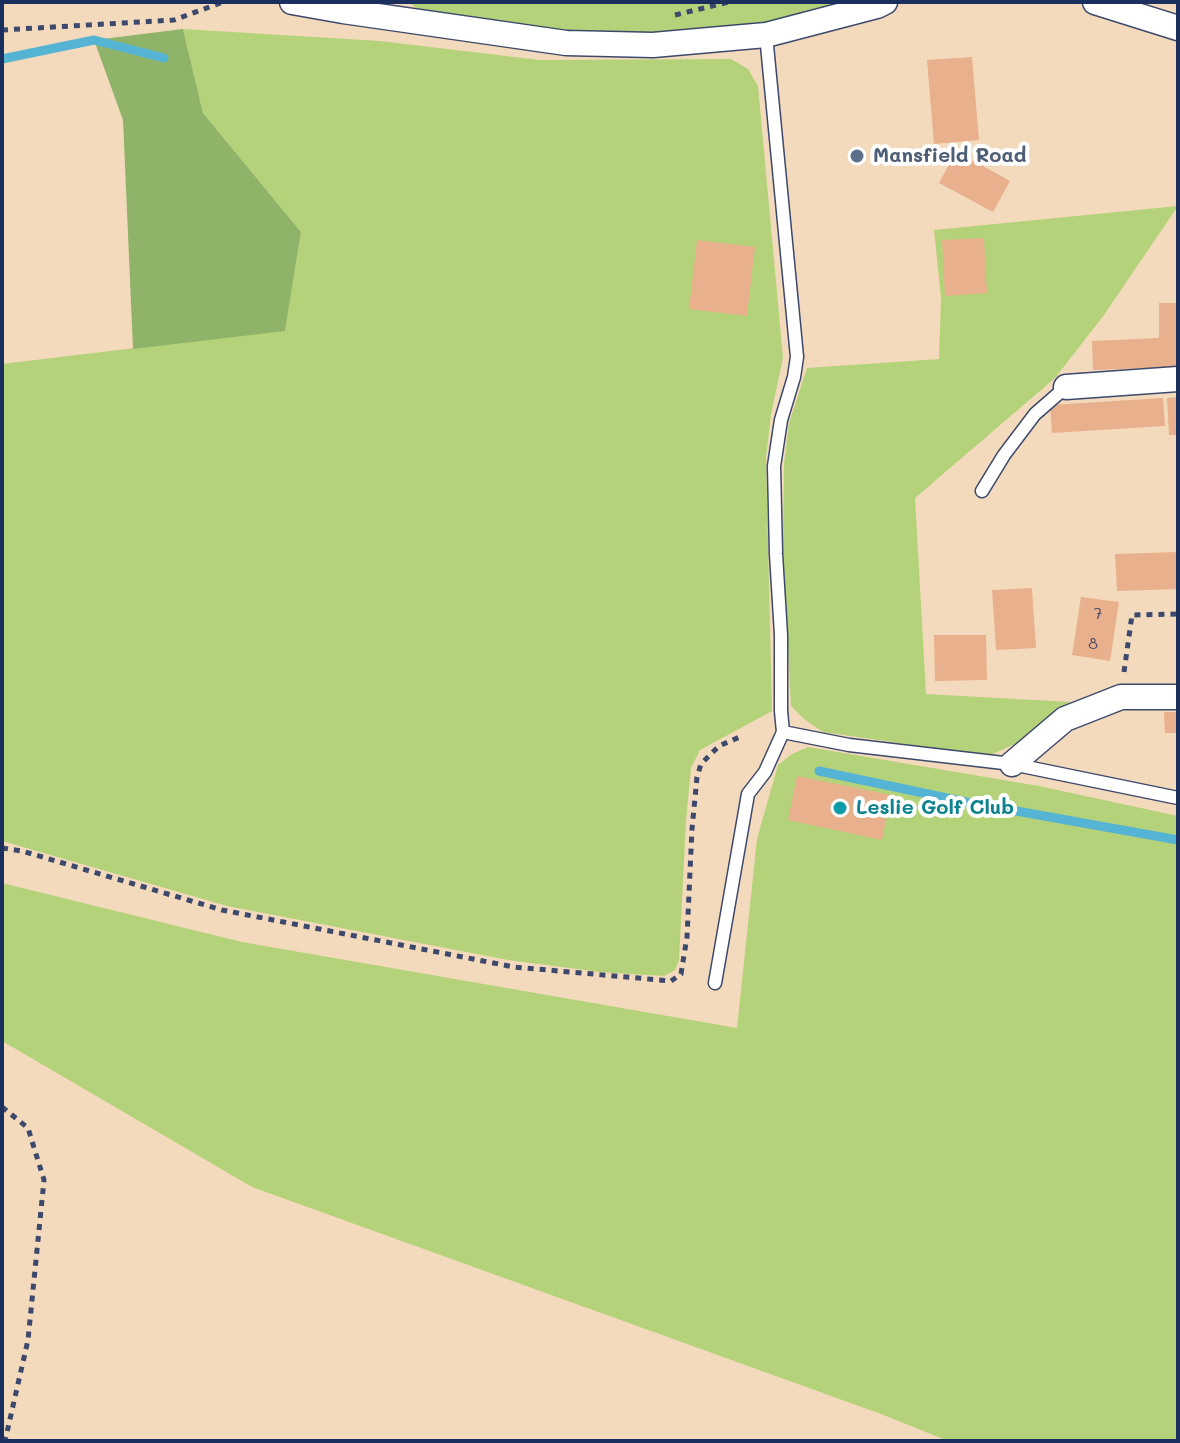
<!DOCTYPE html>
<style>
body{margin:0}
#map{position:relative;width:1180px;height:1443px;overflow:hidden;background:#f4dabc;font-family:Mali,sans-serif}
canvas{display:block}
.frame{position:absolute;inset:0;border:4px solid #1b2f5e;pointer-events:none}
</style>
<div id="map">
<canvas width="1180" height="1443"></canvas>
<div class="frame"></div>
</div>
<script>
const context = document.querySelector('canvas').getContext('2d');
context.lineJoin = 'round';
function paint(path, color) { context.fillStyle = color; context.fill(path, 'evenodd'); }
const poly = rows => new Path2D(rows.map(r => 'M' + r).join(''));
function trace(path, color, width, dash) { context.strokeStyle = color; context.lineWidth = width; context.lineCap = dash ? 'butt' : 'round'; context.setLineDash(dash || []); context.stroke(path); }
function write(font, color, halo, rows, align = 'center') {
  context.font = font + ' Mali,sans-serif'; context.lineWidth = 8; context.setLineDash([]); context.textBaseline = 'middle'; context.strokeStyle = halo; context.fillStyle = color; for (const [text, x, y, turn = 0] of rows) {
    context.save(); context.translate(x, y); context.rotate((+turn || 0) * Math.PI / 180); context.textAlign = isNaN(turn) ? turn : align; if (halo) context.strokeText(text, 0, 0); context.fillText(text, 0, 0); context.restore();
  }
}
const green = poly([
 [409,2,885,2,714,40,435,24],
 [183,29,380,41,540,60,731,59,748,69,758,86,783,358,771,414,766,458,772,711,700,750,691,768,686,821,679,960,675,970,664,976,600,972,508,960,227,906,2,841,2,364,285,330,301,232,203,113],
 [1178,206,1104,315,1055,378,915,498,926,694,1070,702,1024,740,988,756,823,732,804,719,791,706,783,550,784,464,789,423,807,368,939,359,941,298,934,230],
 [808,747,1039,786,1178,816,1178,1441,948,1441,881,1414,252,1187,2,1041,2,883,242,942,737,1028,757,839,778,765,792,754]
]);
const forest = poly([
 [183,29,203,113,301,232,285,331,133,349,123,120,94,40]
]);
const stream = poly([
 [2,59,94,40,164,58],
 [819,771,966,802,1178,840]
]);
const building = poly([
 [972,57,979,140,934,144,927,60],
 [956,151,1010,181,993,212,939,183],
 [984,238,987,293,945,296,942,240],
 [697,240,755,247,747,316,689,309],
 [1159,303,1178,303,1178,367,1093,370,1092,341,1159,338],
 [1178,397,1178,435,1169,435,1167,398],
 [1163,398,1165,426,1052,433,1050,405],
 [1178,552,1178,589,1117,591,1115,554],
 [1032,588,1036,648,996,650,992,590],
 [1081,597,1119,602,1110,661,1072,655],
 [934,635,986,635,987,680,935,681],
 [1164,712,1178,712,1178,733,1165,733],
 [797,776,891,795,882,840,788,820]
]);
const path = poly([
 [675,15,729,2],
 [2,30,174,20,223,2],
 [1124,672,1132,615,1178,614],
 [2,848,22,851,222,910,514,967,671,981,681,974,687,937,692,829,697,777,701,764,719,746,742,736],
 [2,1107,28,1128,44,1180,28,1340,5,1441]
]);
const lane = poly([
 [982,491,1004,455,1035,414,1066,387],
 [783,732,849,745,1012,764,1178,798],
 [715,983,748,794,765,772,783,732,781,711,781,635,776,554,774,466,781,420,794,377,797,357,766,35]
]);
const street = poly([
 [292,2,343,11,566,43,653,45,766,35,877,6,885,2],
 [1095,2,1178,28],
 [1066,387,1178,379],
 [1012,764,1065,719,1121,697,1178,697]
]);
const markers = [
 [857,156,8,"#5c6f8a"],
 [840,808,8,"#0f9aa8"]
];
const numberNames = [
 ["7",1098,614],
 ["8",1093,644]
];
const serviceNames = [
 ["Mansfield Road",873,156]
];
const cultureNames = [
 ["Leslie Golf Club",856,808]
];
paint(green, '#b4d279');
paint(forest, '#8fb469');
trace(stream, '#55b3d4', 9);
paint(building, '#e8b08c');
trace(lane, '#3c496c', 15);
trace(street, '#3c496c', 27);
trace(path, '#3c496c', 5, [6, 6]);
trace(lane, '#fff', 12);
trace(street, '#fff', 24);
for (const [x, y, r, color] of markers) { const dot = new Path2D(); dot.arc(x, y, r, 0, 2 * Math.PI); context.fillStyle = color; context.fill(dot); trace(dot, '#fff', 3); }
write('16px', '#4e4f6a', null, numberNames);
write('bold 20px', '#4e5e75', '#fff', serviceNames, 'left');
write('bold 20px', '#0d838f', '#fff', cultureNames, 'left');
</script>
